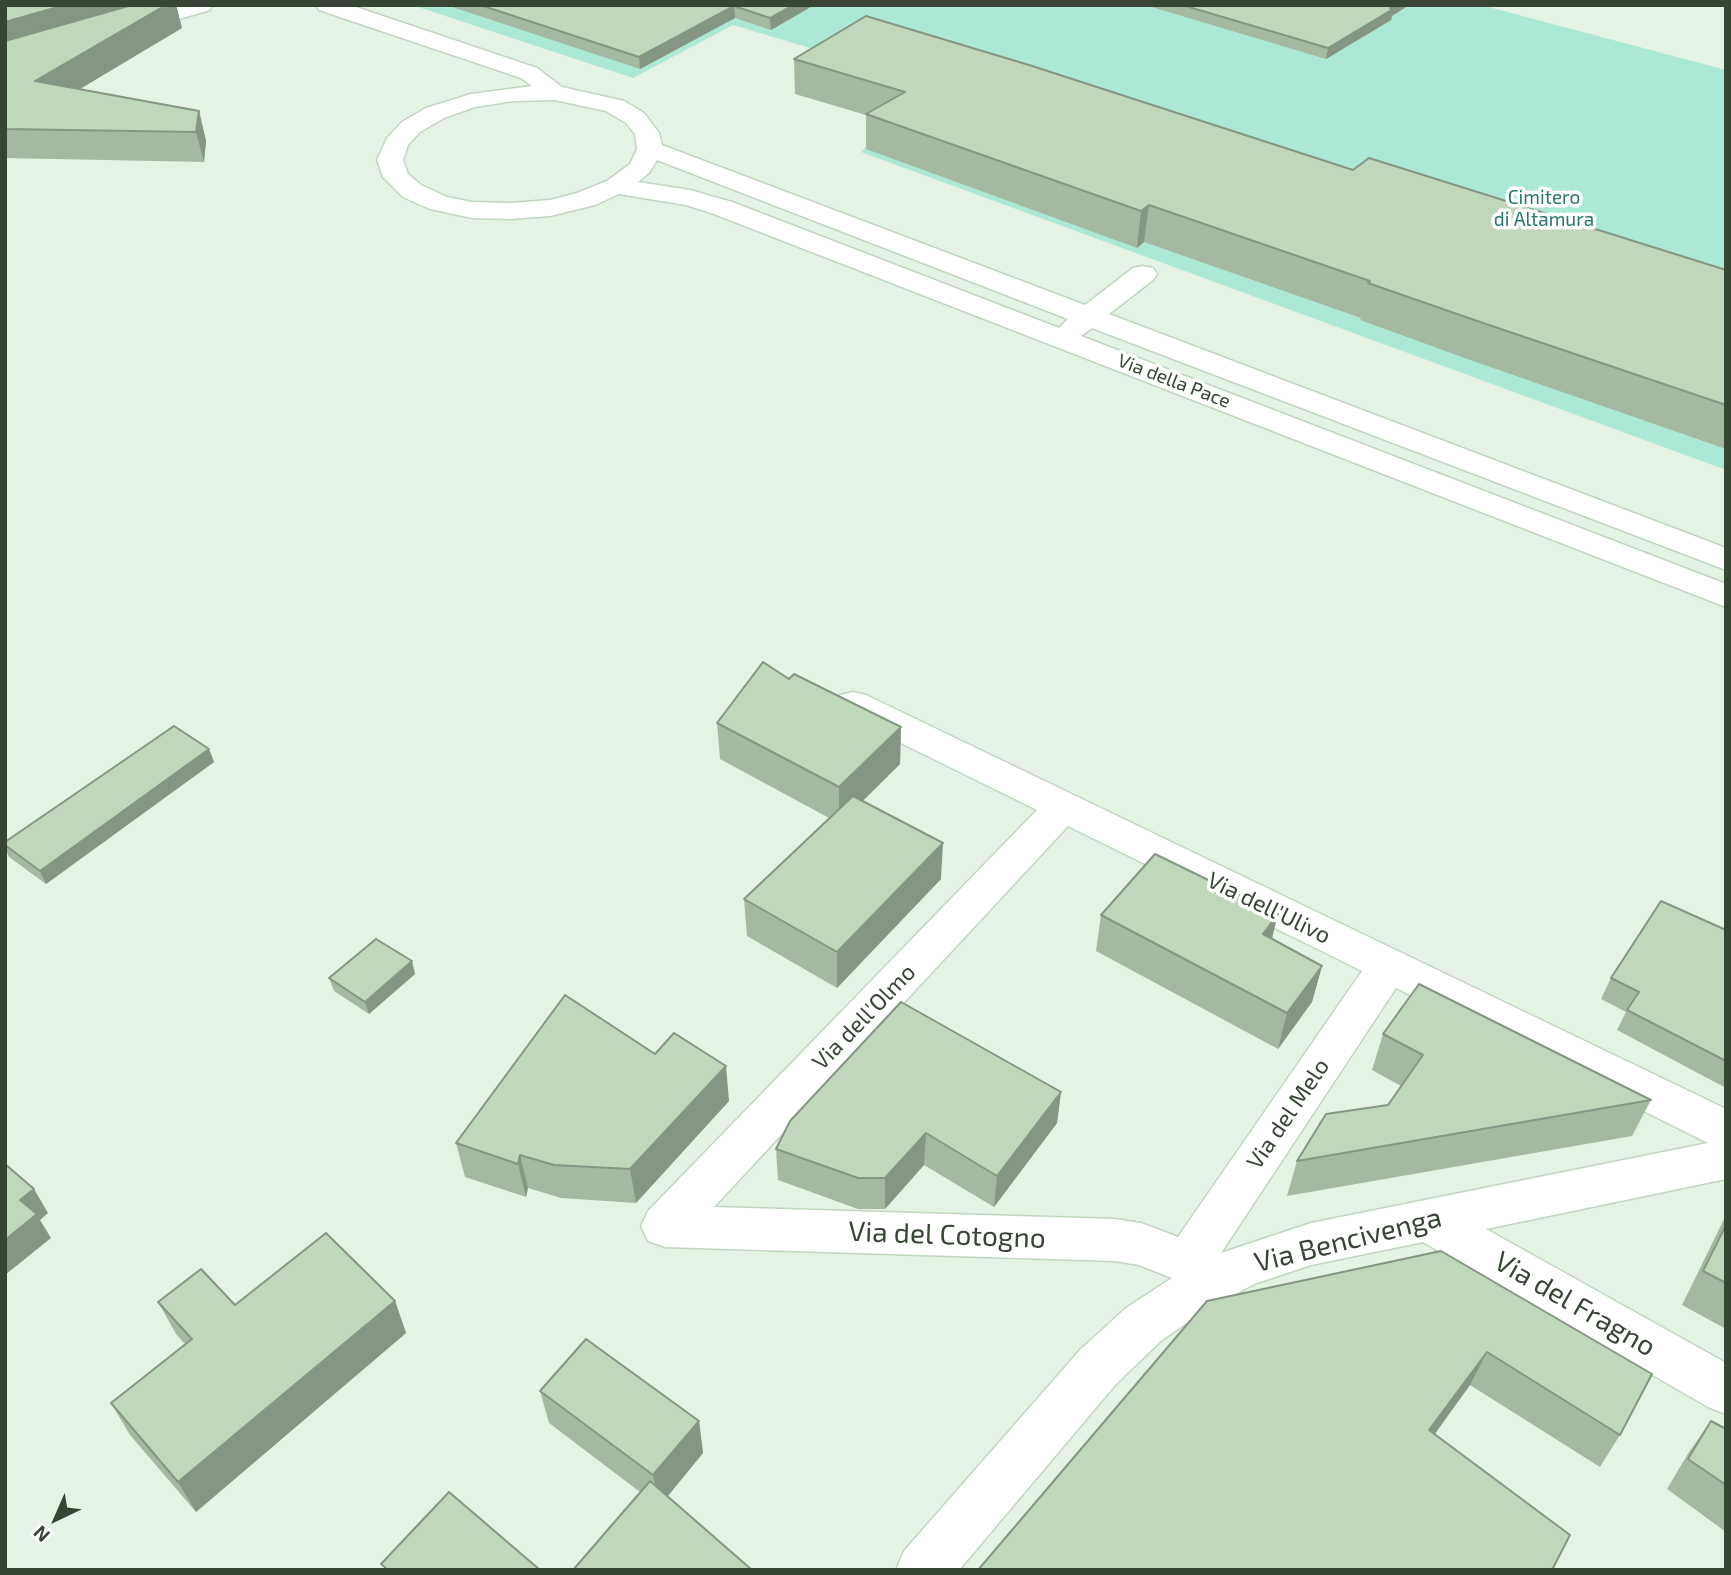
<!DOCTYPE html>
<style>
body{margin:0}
#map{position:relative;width:1731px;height:1575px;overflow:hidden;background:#e5f3e4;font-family:"Exo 2",sans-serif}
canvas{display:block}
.frame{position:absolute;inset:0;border:7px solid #364534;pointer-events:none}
.north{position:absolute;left:21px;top:1484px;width:70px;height:70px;-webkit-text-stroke:5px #fff;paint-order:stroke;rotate:224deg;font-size:19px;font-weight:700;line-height:28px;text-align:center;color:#364534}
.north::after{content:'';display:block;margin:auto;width:24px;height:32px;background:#364534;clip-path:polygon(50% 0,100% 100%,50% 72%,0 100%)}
</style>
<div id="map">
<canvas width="1731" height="1575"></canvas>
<div class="frame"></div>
<div class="north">N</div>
</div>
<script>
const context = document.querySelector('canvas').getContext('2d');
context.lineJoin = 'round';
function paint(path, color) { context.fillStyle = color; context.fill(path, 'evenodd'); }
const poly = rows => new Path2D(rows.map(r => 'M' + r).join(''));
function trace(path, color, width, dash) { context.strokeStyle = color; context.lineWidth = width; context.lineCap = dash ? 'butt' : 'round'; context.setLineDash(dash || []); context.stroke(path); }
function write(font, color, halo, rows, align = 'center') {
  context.font = font + ' "Exo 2",sans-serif'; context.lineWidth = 7; context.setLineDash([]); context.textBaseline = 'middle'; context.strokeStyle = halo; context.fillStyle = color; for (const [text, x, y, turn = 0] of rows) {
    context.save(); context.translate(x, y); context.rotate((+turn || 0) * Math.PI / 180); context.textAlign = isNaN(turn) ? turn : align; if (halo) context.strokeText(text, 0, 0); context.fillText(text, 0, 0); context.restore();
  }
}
const green = poly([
 [412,5,1481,5,1726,70,1726,470,861,152,930,84,733,25,633,78]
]);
const street = poly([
 [178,5,213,5,210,10,128,34,120,32,117,27,120,22,178,5],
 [316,5,350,5,537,68,562,87,624,101,644,113,659,133,662,145,1085,305,1133,268,1143,266,1153,268,1157,274,1153,280,1109,314,1726,548,1726,570,1092,328,1081,336,1726,584,1726,607,714,214,686,205,619,194,595,205,550,216,511,219,472,218,430,209,403,197,383,177,377,160,387,138,402,122,426,108,471,94,532,86,521,78,319,10,316,5],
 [555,100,606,111,626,123,635,134,637,149,630,164,607,181,577,193,550,200,511,203,472,202,447,197,421,185,408,174,403,160,408,145,420,132,444,118,475,107,513,101,555,100],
 [657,160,1068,319,1059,328,732,202,690,190,638,182,649,173,657,160],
 [853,692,866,695,1726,1109,1726,1179,1486,1229,1726,1363,1726,1414,1708,1407,1423,1242,1311,1265,1254,1284,1201,1313,1162,1340,1116,1384,959,1570,896,1570,904,1551,1080,1350,1126,1308,1172,1278,1139,1265,1115,1261,665,1247,648,1241,641,1226,648,1211,1037,810,840,713,835,704,840,695,853,692],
 [1068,826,1362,971,1178,1237,1141,1223,1115,1219,714,1207,1068,826],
 [1396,988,1708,1143,1311,1223,1221,1253,1396,988]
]);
const wall = poly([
 [5,5,176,5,182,28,79,89,199,111,206,141,204,162,5,158],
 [446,5,814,5,771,30,735,18,640,69],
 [1145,5,1409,5,1392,16,1391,20,1326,59],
 [794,59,1353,170,1726,270,1726,449,1473,361,1360,320,1361,318,1144,242,1137,248,866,149,866,115,795,94],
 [789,679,901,727,900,764,863,801,941,879,837,988,747,936,744,899,829,818,720,759,717,723],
 [209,749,214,762,46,884,9,857,5,848,5,842],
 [1101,915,1272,939,1322,966,1312,1002,1278,1049,1096,951],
 [1726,930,1726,1088,1617,1030,1626,1012,1601,999,1611,978],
 [415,974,369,1014,334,991,329,978],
 [1383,1034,1651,1100,1632,1136,1287,1196,1297,1161,1388,1105,1401,1086,1372,1070],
 [655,1054,729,1101,636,1203,561,1198,528,1188,526,1197,465,1177,456,1143],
 [1061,1092,1057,1123,994,1207,924,1165,885,1209,858,1209,778,1180,776,1149],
 [1726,1215,1726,1329,1682,1305],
 [1441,1251,1620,1435,1600,1467,1470,1385,1435,1434,978,1570],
 [395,1301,406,1333,196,1512,130,1435,111,1403,185,1344,176,1334,158,1302,235,1305],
 [540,1391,699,1421,703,1453,667,1496,640,1492,549,1423],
 [1711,1421,1726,1429,1726,1532,1667,1489,1689,1452]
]);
const shadedWall = poly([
 [65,5,151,5,5,53,5,22],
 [166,5,176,5,182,28,45,110,35,81],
 [793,5,814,5,771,30,770,18],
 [1394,5,1409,5,1392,16,1391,20,1326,59,1328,48],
 [734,6,735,18,640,69,639,57],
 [199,111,206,141,204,162,196,132],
 [1149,205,1144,242,1137,248,1141,211],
 [901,727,900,764,839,824,839,787],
 [209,749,214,762,46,884,40,871],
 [943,843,941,879,837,988,837,952],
 [1278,914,1269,951,1263,934],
 [412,961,415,974,369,1014,365,1002],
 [1322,966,1312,1002,1278,1049,1287,1013],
 [726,1066,729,1101,636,1203,630,1169],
 [1061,1092,1057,1123,994,1207,997,1176],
 [926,1133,924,1165,885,1209,885,1178],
 [520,1155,528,1188,526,1197,518,1164],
 [34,1189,48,1213,40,1220,51,1238,5,1275,5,1240,20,1200],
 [395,1301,406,1333,196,1512,178,1482],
 [1487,1352,1470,1385,1414,1462,1429,1430],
 [699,1421,703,1453,659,1507,653,1475]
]);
const building = poly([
 [5,5,65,5,5,22,5,5],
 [132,5,166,5,35,81,199,111,196,132,5,129,5,41,132,5],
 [480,5,793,5,770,18,734,6,639,57,480,5],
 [1182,5,1394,5,1390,8,1393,9,1328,48,1182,5],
 [866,16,1029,65,1353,170,1369,158,1726,270,1726,405,1483,323,1368,283,1370,281,1149,205,1141,211,866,114,905,92,794,59,866,16],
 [763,662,789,679,794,674,901,727,839,787,717,723,763,662],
 [174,726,209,749,40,871,5,845,5,842,174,726],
 [853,796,943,843,837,952,744,899,853,796],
 [1155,854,1278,914,1263,934,1322,966,1287,1013,1101,915,1155,854],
 [1661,901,1726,930,1726,1061,1627,1010,1639,992,1611,978,1661,901],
 [376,939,412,961,365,1002,329,978,376,939],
 [1419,984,1651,1100,1297,1161,1326,1114,1388,1105,1423,1055,1383,1034,1419,984],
 [565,995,655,1054,674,1033,726,1066,630,1169,554,1165,520,1155,518,1164,456,1143,565,995],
 [901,1002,1061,1092,997,1176,926,1133,885,1178,858,1178,776,1149,790,1121,901,1002],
 [5,1164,34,1189,20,1200,37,1214,5,1240,5,1164],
 [1726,1225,1726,1283,1703,1271,1726,1225],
 [326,1233,395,1301,178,1482,111,1403,192,1339,158,1302,201,1269,235,1305,326,1233],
 [1441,1251,1652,1374,1620,1435,1487,1352,1429,1430,1570,1535,1552,1570,978,1570,1207,1301,1441,1251],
 [586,1339,699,1421,653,1475,540,1391,586,1339],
 [1711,1421,1726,1429,1726,1485,1688,1459,1711,1421],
 [650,1481,752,1570,573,1570,650,1481],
 [449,1492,540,1570,388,1570,381,1564,449,1492]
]);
const farParknames = [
 ["Cimitero",1544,198],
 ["di Altamura",1544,220]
];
const farStreetnames = [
 ["Via della Pace",1174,381,21]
];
const streetNames = [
 ["Via dell'Ulivo",1269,908,26],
 ["Via dell'Olmo",864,1017,-46],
 ["Via del Melo",1288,1114,-56]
];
const nearStreetnames = [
 ["Via del Cotogno",947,1235,2],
 ["Via Bencivenga",1348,1240,-14],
 ["Via del Fragno",1575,1304,30]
];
paint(green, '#ace8d6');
trace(street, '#c0d6be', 3);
paint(street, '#fff');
paint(wall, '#a5b9a2');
paint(shadedWall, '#869684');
paint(building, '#c0d7bc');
trace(building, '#869684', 2);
write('19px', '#26776d', '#fff', farParknames);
write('19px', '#364534', '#fff', farStreetnames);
write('23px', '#364534', '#fff', streetNames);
write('28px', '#364534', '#fff', nearStreetnames);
</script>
